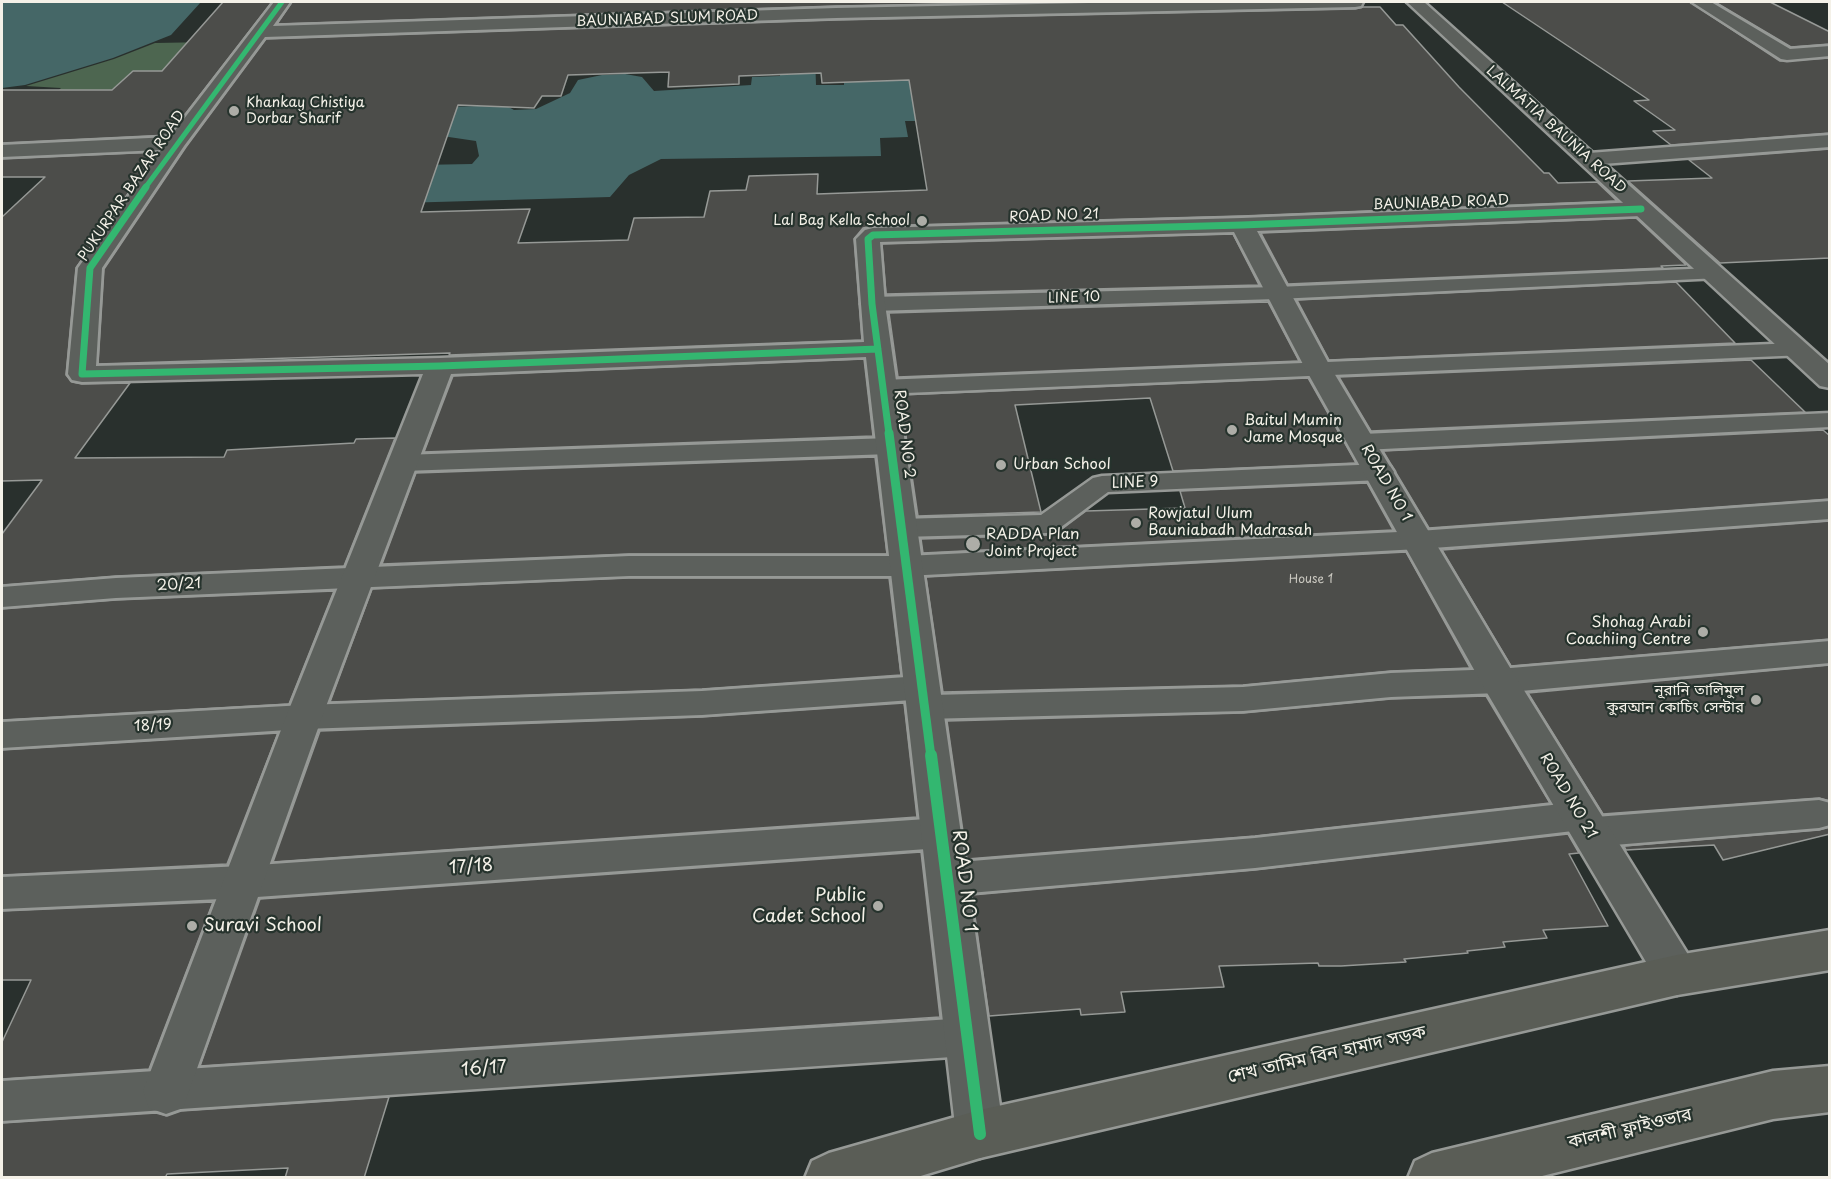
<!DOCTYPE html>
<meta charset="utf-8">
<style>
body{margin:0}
#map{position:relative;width:1831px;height:1179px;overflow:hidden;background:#29302d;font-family:"Playpen Sans",sans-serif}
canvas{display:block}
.frame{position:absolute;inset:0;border:3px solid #f4f1e8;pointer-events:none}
</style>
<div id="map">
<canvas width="1831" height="1179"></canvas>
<div class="frame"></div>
</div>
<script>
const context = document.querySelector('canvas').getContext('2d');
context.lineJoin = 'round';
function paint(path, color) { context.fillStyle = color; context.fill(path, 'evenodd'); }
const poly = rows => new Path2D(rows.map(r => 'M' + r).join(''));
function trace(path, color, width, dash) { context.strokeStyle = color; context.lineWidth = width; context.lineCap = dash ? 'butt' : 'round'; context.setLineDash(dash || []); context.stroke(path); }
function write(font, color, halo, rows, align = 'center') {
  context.font = font + ' "Playpen Sans","Noto Sans Bengali",sans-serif'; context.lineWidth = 4.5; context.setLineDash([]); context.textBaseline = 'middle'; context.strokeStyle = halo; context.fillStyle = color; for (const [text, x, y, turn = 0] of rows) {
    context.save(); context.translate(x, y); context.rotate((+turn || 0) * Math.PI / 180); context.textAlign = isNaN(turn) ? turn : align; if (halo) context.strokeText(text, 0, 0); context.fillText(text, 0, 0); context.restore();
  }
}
const green = poly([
 [210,42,224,68,197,103,173,104,122,131,105,144,18,149,31,136,2,136,2,124,11,115,33,114,61,88,26,86,114,59,155,43]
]);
const water = poly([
 [2,2,201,2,171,35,113,58,25,85,2,88],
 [781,45,815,55,816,85,844,85,844,79,911,80,964,121,905,121,908,137,880,138,881,156,661,159,629,175,610,197,366,204,311,167,472,164,479,156,476,141,442,136,446,107,479,106,491,104,505,105,514,110,536,109,570,93,578,80,602,75,625,74,642,77,654,91,751,85,752,77,780,76]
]);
const building = poly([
 [223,2,272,2,169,135,2,143,2,90,112,90,133,71,162,71,223,2],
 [292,2,1051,2,836,6,277,24,292,2],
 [1502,2,1690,2,1780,61,1830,58,1830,133,1671,145,1653,131,1675,130,1634,101,1649,100,1502,2],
 [1715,2,1770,2,1830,32,1830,44,1791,47,1715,2],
 [1363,7,1380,7,1396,25,1403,25,1459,87,1544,173,1549,173,1558,183,1597,182,1617,201,1242,216,872,226,863,228,854,239,862,340,449,355,450,353,98,364,104,269,186,147,266,39,836,20,1355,9,1363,7],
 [669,72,668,87,739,84,739,76,821,73,822,83,909,80,927,190,817,194,818,174,749,176,746,190,710,191,704,217,634,218,628,240,518,243,530,209,421,212,458,105,534,108,542,96,561,96,568,75,669,72],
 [1830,149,1830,258,1720,263,1628,181,1712,178,1689,160,1830,149],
 [157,152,76,268,66,375,72,382,82,384,130,383,75,458,224,457,227,450,354,443,356,439,395,438,344,566,116,576,2,585,2,534,42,480,2,481,2,217,45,177,2,177,2,159,157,152],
 [1636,218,1686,265,1661,266,1663,268,1288,284,1261,233,1636,218],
 [1233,234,1259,285,886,294,882,244,1233,234],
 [1676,282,1735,343,1329,360,1297,300,1676,282],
 [1268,302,1299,361,898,377,889,313,1268,302],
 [864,359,873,436,424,452,453,376,864,359],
 [1751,360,1805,412,1371,431,1339,377,1751,360],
 [1308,378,1356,463,1173,471,1150,398,1015,405,1041,512,918,516,900,395,1308,378],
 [1823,430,1830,436,1830,499,1429,528,1383,451,1823,430],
 [875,457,887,554,629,554,382,564,416,473,875,457],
 [1367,483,1393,530,923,553,921,539,1048,535,1058,532,1086,511,1185,508,1180,491,1367,483],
 [1830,521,1830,639,1511,666,1442,550,1830,521],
 [1406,552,1470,668,1391,671,1243,685,943,692,926,577,1406,552],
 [629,578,889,578,901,675,702,689,330,702,372,589,629,578],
 [334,591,289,704,2,720,2,609,116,600,334,591],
 [1830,665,1830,801,1819,798,1603,814,1528,693,1830,665],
 [1486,696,1550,803,1255,836,967,859,947,721,1243,713,1391,699,1486,696],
 [904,703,917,817,273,862,320,731,702,717,904,703],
 [278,733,227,864,2,875,2,750,278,733],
 [1830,827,1830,834,1723,860,1714,845,1626,850,1624,846,1819,830,1830,827],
 [1568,834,1579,853,1569,854,1608,926,1543,930,1547,938,1503,942,1505,947,1467,951,1468,953,1404,959,1406,962,1341,966,1319,966,1318,963,1219,966,1224,987,1121,992,1125,1012,1081,1015,1080,1009,989,1016,972,895,1255,870,1568,834],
 [921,852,940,1017,200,1066,260,899,921,852],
 [213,902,149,1069,2,1079,2,1042,31,980,2,980,2,911,213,902],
 [389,1097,364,1178,285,1178,288,1168,167,1174,165,1178,2,1178,2,1123,156,1113,167,1116,181,1111,389,1097]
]);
const service = poly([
 [1712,268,1719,270,1722,274,1719,278,1277,299,872,311,864,309,861,304,864,299,872,297,1277,287,1712,268],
 [1797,343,1805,345,1808,350,1805,355,882,394,874,392,870,387,874,382,882,380,1797,343],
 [1830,413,1830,427,1363,450,1354,447,1351,442,1354,437,1363,434,1830,413],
 [890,438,899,440,903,446,899,452,890,454,403,471,394,469,390,463,394,457,403,455,890,438],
 [1381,464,1390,466,1394,472,1390,478,1381,480,1108,492,1057,530,1047,533,901,537,891,534,887,528,891,522,901,519,1041,515,1093,478,1102,476,1381,464],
 [1830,501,1830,519,1419,549,906,576,629,576,116,598,2,607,2,587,116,578,629,556,906,556,1419,531,1830,501],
 [1830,641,1830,663,1499,693,1391,697,1243,711,924,719,913,716,908,707,912,700,702,715,304,729,2,748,2,722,304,705,702,691,921,676,932,680,936,688,933,695,1243,687,1391,673,1499,669,1830,641],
 [1819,800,1830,803,1830,825,1819,828,1590,847,1578,842,1573,831,1255,868,947,895,934,890,929,879,934,868,947,863,1255,838,1579,802,1591,806,1595,817,1819,800],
 [941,818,953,823,958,833,953,843,941,848,243,898,2,909,2,877,243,866,941,818],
 [967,1018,981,1024,987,1037,981,1050,967,1056,2,1121,2,1081,967,1018]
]);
const minor = poly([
 [274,2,290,2,273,26,836,8,1140,2,1363,2,1361,6,1355,7,836,18,265,37,184,146,102,268,96,366,440,358,864,342,856,239,865,230,873,228,1242,218,1641,202,1649,204,1652,209,1649,214,1641,216,1257,231,1331,368,1512,671,1692,961,1699,975,1692,989,1677,995,1662,989,1486,691,1305,368,1234,232,880,242,885,304,1004,1134,997,1151,980,1158,963,1151,956,1134,866,357,451,374,322,717,189,1091,183,1108,166,1114,149,1108,143,1091,286,717,423,374,82,382,72,380,68,374,78,268,161,150,2,157,2,145,170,137,274,2],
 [1692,2,1711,2,1790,49,1830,46,1830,56,1787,60,1781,59,1692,2],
 [1830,135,1830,147,1589,165,1582,163,1578,159,1582,155,1589,153,1830,135]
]);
const tertiary = poly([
 [1407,2,1424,2,1830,365,1830,388,1820,386,1407,2]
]);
const primary = poly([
 [1830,930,1830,970,1677,995,980,1158,914,1178,805,1178,812,1161,829,1153,980,1110,1677,955,1830,930],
 [1830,1066,1830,1112,1773,1119,1534,1178,1408,1178,1415,1161,1432,1153,1773,1071,1830,1066]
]);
const cyclewayFar3 = poly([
 [145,188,282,2]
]);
const cyclewayFar2 = poly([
 [146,187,90,268,82,374,440,366,878,349],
 [889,434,872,304,868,239,873,235,1242,225,1641,209]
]);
const cyclewayFar1 = poly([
 [889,433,931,757]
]);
const cycleway = poly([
 [931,755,980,1134]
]);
const markers = [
 [234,111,6,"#adada7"],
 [922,221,6,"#adada7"],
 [1232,430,6,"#adada7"],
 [1001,465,6,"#adada7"],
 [1136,523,6,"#adada7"],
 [973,544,8,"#adada7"],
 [1703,632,6,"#adada7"],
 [1756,700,6,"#adada7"],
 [878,906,6,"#adada7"],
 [192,926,6,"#adada7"]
];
const numberNames = [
 ["House 1",1311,580]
];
const farStreetnames = [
 ["BAUNIABAD SLUM ROAD",667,19,-2],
 ["LALMATIA BAUNIA ROAD",1556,130,42],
 ["PUKURPAR BAZAR ROAD",132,186,-56],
 ["BAUNIABAD ROAD",1441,203,-2],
 ["ROAD NO 21",1054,216,-2],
 ["LINE 10",1074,298,-2]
];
const farPoinames = [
 ["Khankay Chistiya",246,103],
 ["Dorbar Sharif",246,119],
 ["Lal Bag Kella School",910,221,"right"]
];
const poiNames = [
 ["Baitul Mumin",1244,421],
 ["Jame Mosque",1244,438],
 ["Urban School",1013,465],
 ["Rowjatul Ulum",1148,514],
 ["Bauniabadh Madrasah",1148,531],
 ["RADDA Plan",986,535],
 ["Joint Project",986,552],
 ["Shohag Arabi",1691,623,"right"],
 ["Coachiing Centre",1691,640,"right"],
 ["নূরানি তালিমুল",1744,691,"right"],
 ["কুরআন কোচিং সেন্টার",1744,708,"right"]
];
const streetNames = [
 ["ROAD NO 2",904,434,83],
 ["LINE 9",1135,483,-2],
 ["ROAD NO 1",1386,483,60],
 ["20/21",179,585,-3],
 ["18/19",153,726,-3],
 ["ROAD NO 21",1568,796,59]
];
const nearStreetnames = [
 ["17/18",471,867,-4],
 ["ROAD NO 1",964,881,83],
 ["শেখ তামিম বিন হামাদ সড়ক",1327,1055,-13],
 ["16/17",484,1069,-4],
 ["কালশী ফ্লাইওভার",1630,1129,-13]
];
const nearPoinames = [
 ["Public",866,896],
 ["Cadet School",866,917],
 ["Suravi School",204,926,"left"]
];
paint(green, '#4d6650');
paint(water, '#456767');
paint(building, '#4c4d4a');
trace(building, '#969996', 1.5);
trace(service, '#969996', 5);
trace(minor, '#969996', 5);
trace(tertiary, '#969996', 5);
trace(primary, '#969996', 5);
paint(service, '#5c605c');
paint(minor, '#5c605c');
paint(tertiary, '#5c605c');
paint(primary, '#5a5d56');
trace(cyclewayFar3, '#33b770', 5);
trace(cyclewayFar2, '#33b770', 7);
trace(cyclewayFar1, '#33b770', 9);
trace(cycleway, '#33b770', 12);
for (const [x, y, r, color] of markers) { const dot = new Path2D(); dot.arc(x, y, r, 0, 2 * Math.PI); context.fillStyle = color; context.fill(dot); trace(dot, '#26332d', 2); }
write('12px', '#cac8c0', null, numberNames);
write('14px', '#f4f1e8', '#26332d', farStreetnames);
write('14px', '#f4f1e8', '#26332d', farPoinames, 'left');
write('15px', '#f4f1e8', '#26332d', poiNames, 'left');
write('15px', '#f4f1e8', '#26332d', streetNames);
write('18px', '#f4f1e8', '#26332d', nearStreetnames);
write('18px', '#f4f1e8', '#26332d', nearPoinames, 'right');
</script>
